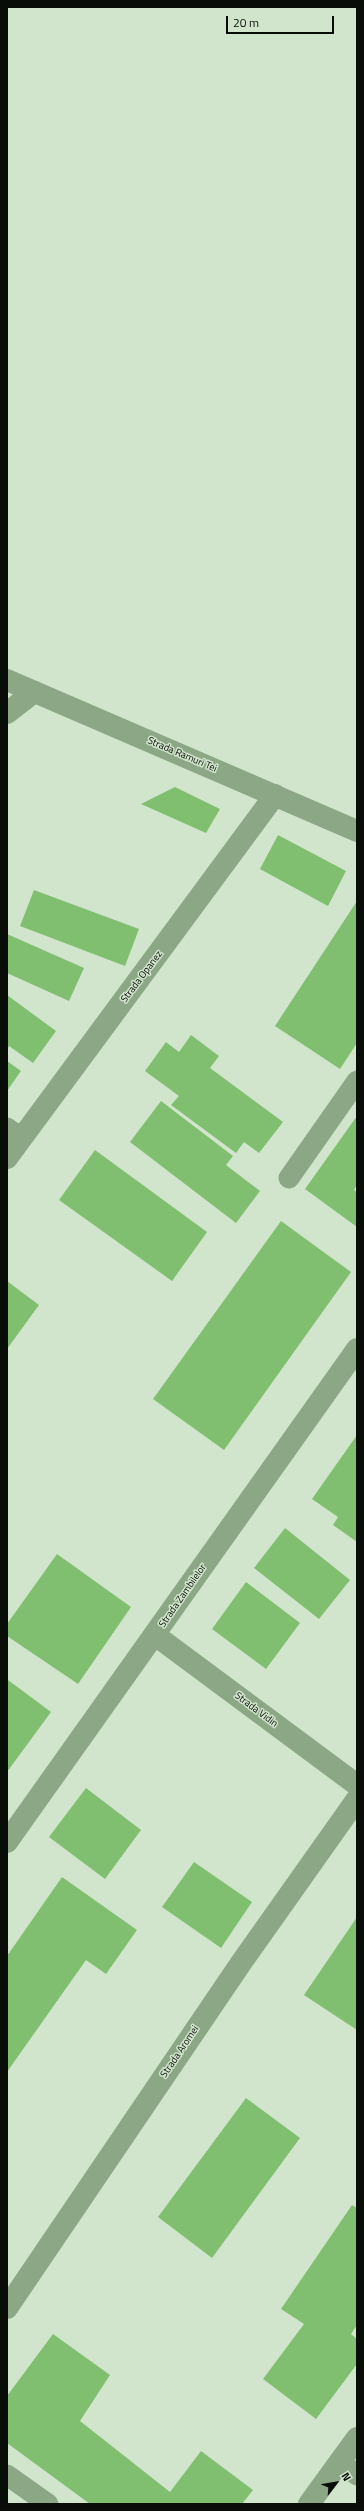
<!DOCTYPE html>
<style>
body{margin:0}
#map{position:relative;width:364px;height:2511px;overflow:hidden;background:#d1e5cc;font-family:"Titillium Web",sans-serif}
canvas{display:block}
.frame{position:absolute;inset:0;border:8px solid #080e07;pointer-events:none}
.north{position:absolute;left:316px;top:2463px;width:40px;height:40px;-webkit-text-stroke:3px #d1e5cc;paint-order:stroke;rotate:59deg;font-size:11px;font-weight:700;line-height:16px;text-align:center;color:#080e07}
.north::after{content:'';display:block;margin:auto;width:14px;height:18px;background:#080e07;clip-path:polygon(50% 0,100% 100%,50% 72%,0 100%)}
.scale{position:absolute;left:226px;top:16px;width:108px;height:18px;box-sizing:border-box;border:2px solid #080e07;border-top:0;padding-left:5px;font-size:12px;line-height:14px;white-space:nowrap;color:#080e07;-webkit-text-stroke:3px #d1e5cc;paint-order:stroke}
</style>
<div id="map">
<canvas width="364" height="2511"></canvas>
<div class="frame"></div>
<div class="north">N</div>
<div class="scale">20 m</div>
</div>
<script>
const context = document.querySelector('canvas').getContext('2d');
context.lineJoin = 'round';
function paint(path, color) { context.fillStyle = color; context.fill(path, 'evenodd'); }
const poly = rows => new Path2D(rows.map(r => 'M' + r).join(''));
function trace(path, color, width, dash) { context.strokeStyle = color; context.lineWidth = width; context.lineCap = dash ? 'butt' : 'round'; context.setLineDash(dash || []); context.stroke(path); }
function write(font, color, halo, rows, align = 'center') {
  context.font = font + ' "Titillium Web",sans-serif'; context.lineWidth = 3; context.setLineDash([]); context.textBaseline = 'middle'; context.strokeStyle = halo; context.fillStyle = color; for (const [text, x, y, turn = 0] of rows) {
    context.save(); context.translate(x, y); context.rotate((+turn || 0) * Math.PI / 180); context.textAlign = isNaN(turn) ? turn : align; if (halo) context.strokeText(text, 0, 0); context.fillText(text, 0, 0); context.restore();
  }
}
const building = poly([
 [175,787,220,809,206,833,141,804],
 [278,835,346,871,328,906,260,869],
 [34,890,139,929,125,966,20,926],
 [357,901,357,1043,340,1069,275,1026],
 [7,934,84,968,69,1001,7,973],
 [7,995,56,1031,33,1063,9,1046,7,1050],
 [191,1035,219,1056,210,1068,283,1122,259,1153,244,1142,236,1153,171,1105,179,1096,145,1071,166,1042,179,1052],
 [7,1061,21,1071,7,1091],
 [161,1101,233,1156,226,1165,260,1191,236,1223,130,1142],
 [357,1116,357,1185,354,1190,357,1192,357,1227,305,1189],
 [95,1150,207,1232,172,1281,59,1200],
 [281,1221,351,1272,224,1450,153,1399],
 [7,1281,39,1305,7,1349],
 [357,1435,357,1542,333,1525,338,1517,312,1499],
 [285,1528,350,1580,319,1619,254,1568],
 [57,1554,131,1607,78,1684,7,1636,7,1624],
 [246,1582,300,1623,266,1669,212,1629],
 [8,1680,51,1712,7,1772,7,1681],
 [86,1788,141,1830,105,1879,49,1837],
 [194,1862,252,1902,221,1948,162,1907],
 [62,1877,137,1930,106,1974,86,1960,7,2072,7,1956],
 [357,1917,357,2030,304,1995],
 [246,2098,300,2138,212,2258,158,2217],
 [352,2205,357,2208,357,2325,351,2334,357,2339,357,2364,316,2419,263,2379,304,2324,281,2309],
 [53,2334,110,2375,80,2421,170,2492,201,2451,253,2490,242,2504,90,2504,7,2443,7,2396]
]);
const service = poly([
 [7,1128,21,1138],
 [289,1178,357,1081],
 [340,2462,357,2475],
 [7,2475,48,2504]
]);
const minor = poly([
 [7,713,34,692],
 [7,1158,275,795],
 [155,1635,357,1785],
 [7,1842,357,1349],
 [7,2308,241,1963,357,1799],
 [309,2504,357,2438]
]);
const tertiary = poly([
 [7,680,357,831]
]);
const streetNames = [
 ["Strada Ramuri Tei",182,755,23],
 ["Strada Opanez",142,977,-53],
 ["Strada Zambilelor",183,1596,-55],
 ["Strada Vidin",256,1710,37],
 ["Strada Aromei",180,2052,-56]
];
paint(building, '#80bf70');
trace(service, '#8ca786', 21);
trace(minor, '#8ca786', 22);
trace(tertiary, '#8ca786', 22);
write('10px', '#080e07', '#d1e5cc', streetNames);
</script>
